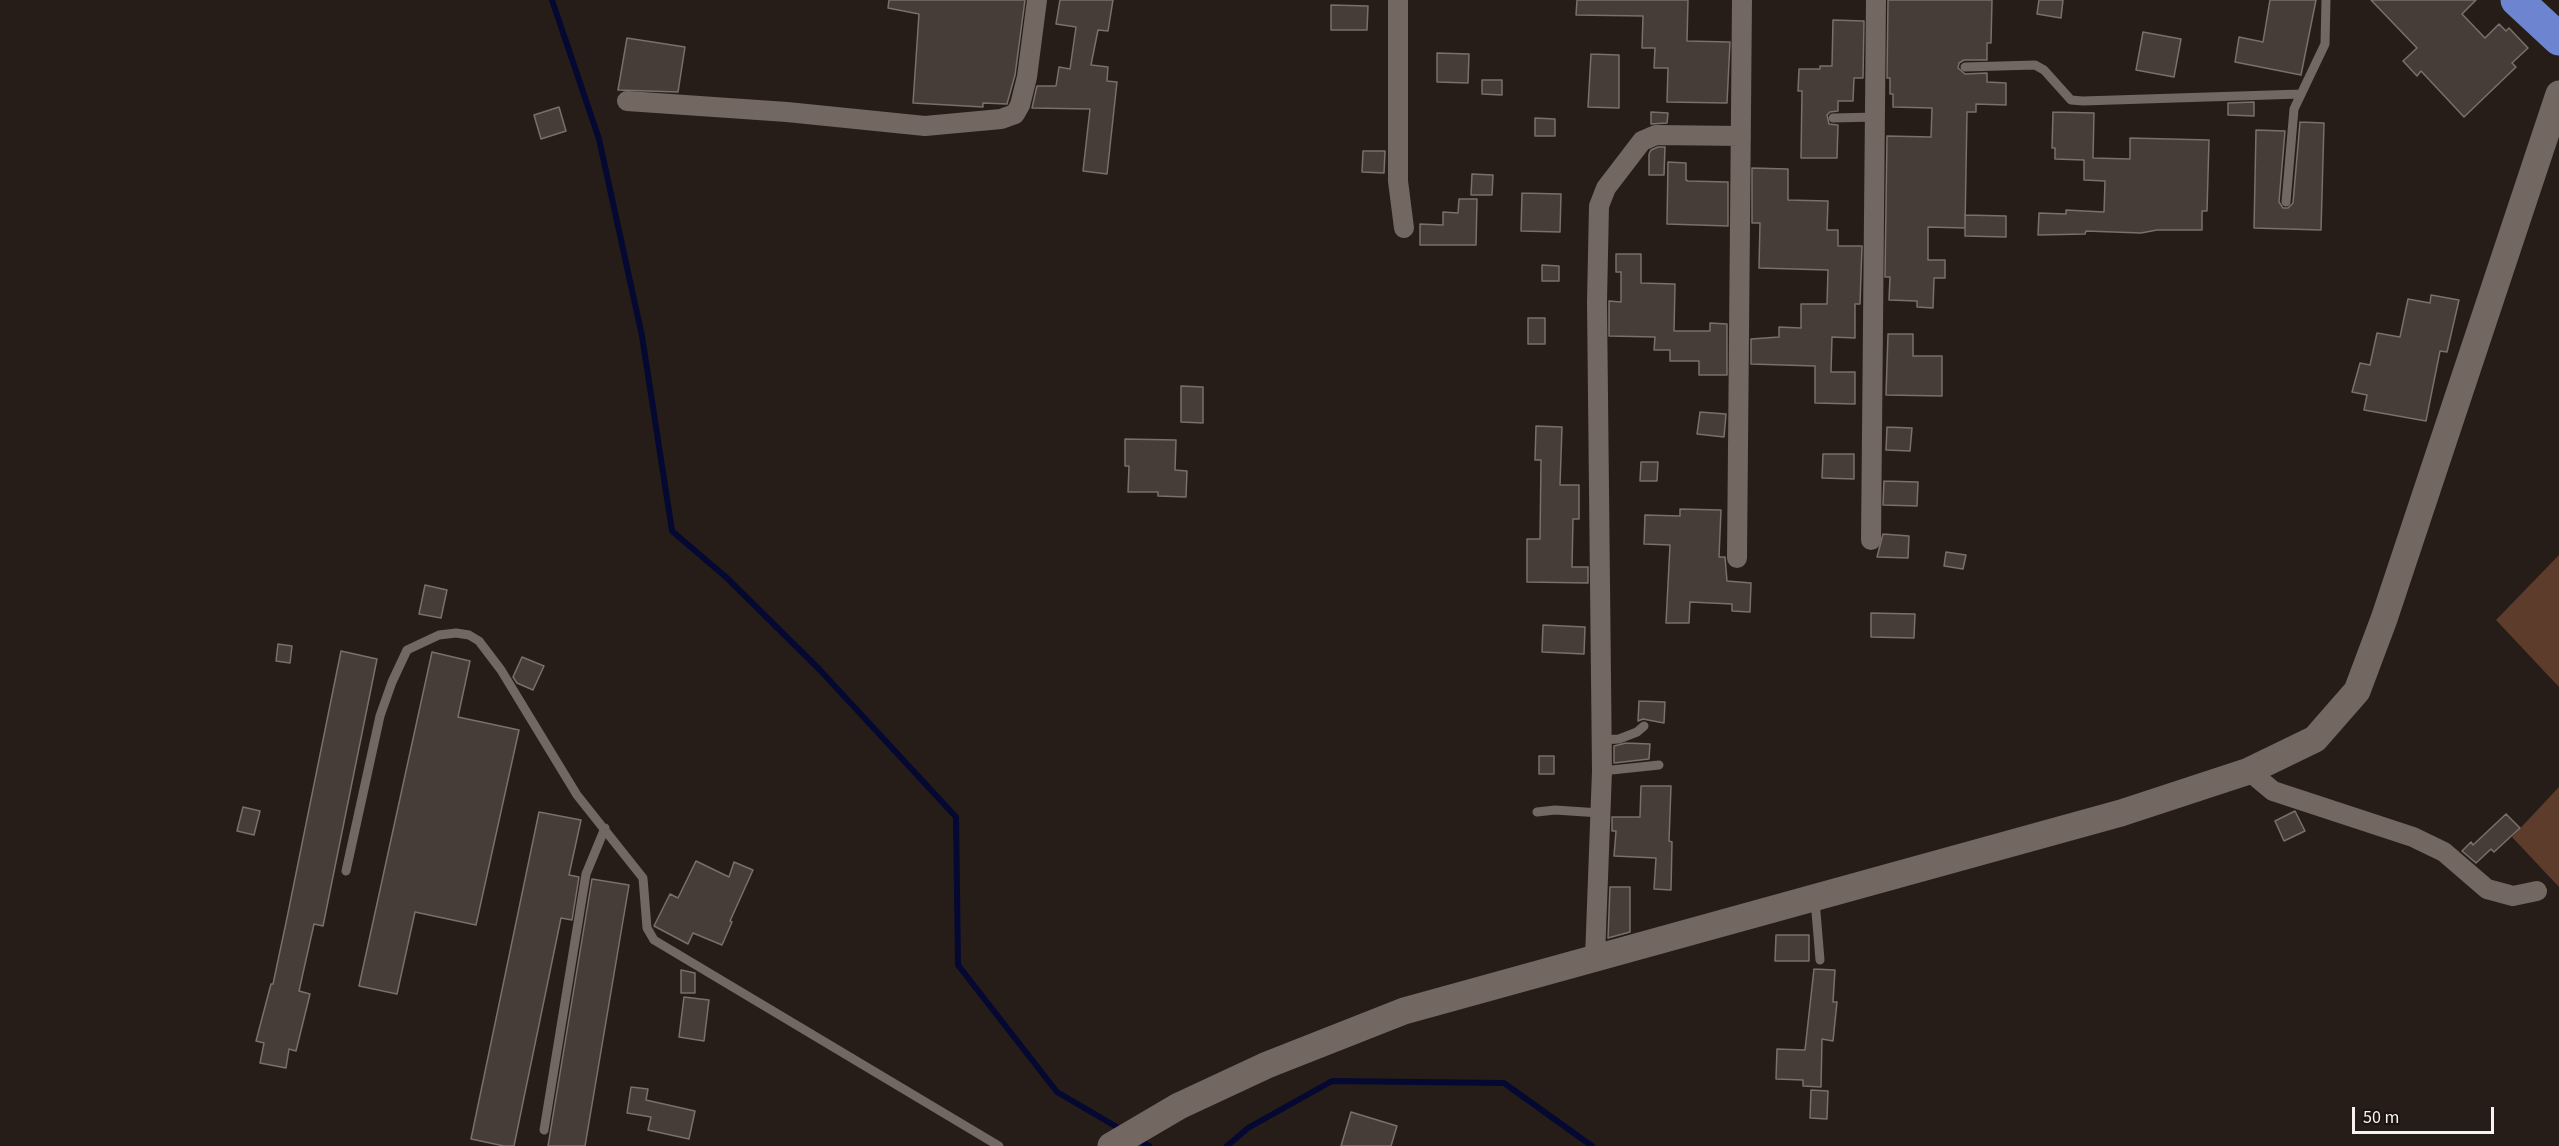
<!DOCTYPE html>
<style>
body{margin:0}
#map{position:relative;width:2559px;height:1146px;overflow:hidden;background:#261d19;font-family:"Source Sans 3",sans-serif}
canvas{display:block}
.scale{position:absolute;left:2352px;top:1107px;width:142px;height:27px;box-sizing:border-box;border:3px solid #f9f3f0;border-top:0;padding-left:8px;font-size:18px;line-height:21px;white-space:nowrap;color:#f9f3f0;-webkit-text-stroke:4px #1c1410;paint-order:stroke}
</style>
<div id="map">
<canvas width="2559" height="1146"></canvas>
<div class="scale">50 m</div>
</div>
<script>
const context = document.querySelector('canvas').getContext('2d');
context.lineJoin = 'round';
function paint(path, color) { context.fillStyle = color; context.fill(path, 'evenodd'); }
const poly = rows => new Path2D(rows.map(r => 'M' + r).join(''));
function trace(path, color, width, dash) { context.strokeStyle = color; context.lineWidth = width; context.lineCap = dash ? 'butt' : 'round'; context.setLineDash(dash || []); context.stroke(path); }
const green = poly([
 [2559,555,2559,687,2496,620],
 [2559,787,2559,887,2512,837]
]);
const stream = poly([
 [552,0,599,139,642,336,672,531,727,578,819,669,956,817,958,965,1057,1092,1122,1130],
 [1136,1139,1149,1146],
 [1227,1146,1248,1128,1332,1081,1504,1083,1592,1146]
]);
const building = poly([
 [889,0,1025,0,1015,75,1007,104,983,103,983,107,913,103,919,14,888,8,889,0],
 [1060,0,1113,0,1108,31,1098,30,1091,65,1108,67,1107,81,1117,82,1107,174,1083,171,1090,109,1032,108,1037,86,1056,86,1059,67,1070,69,1076,27,1056,24,1060,0],
 [1577,0,1688,0,1687,41,1730,42,1727,103,1667,102,1668,68,1654,68,1655,48,1642,48,1643,16,1576,15,1577,0],
 [1888,0,1992,0,1991,43,1987,43,1987,60,1964,60,1959,63,1958,68,1965,74,1987,73,1987,82,2006,83,2006,105,1976,104,1976,112,1967,112,1965,228,1928,227,1928,260,1945,260,1945,278,1934,278,1933,308,1917,307,1917,301,1889,300,1890,277,1885,277,1887,136,1931,137,1932,108,1893,107,1893,94,1890,94,1890,78,1887,78,1888,0],
 [2039,0,2063,0,2061,18,2037,14,2039,0],
 [2270,0,2316,0,2301,75,2235,62,2239,37,2263,42,2270,0],
 [2371,0,2476,0,2462,14,2485,38,2499,24,2506,31,2509,28,2528,48,2512,63,2516,67,2464,117,2421,71,2417,76,2403,61,2417,48,2371,0],
 [1331,5,1368,6,1367,30,1331,30,1331,5],
 [1833,20,1864,21,1863,78,1854,78,1853,101,1838,101,1838,111,1830,112,1827,115,1829,124,1838,125,1837,158,1801,158,1802,91,1798,91,1799,69,1820,69,1820,66,1832,66,1833,20],
 [2143,32,2181,39,2174,77,2136,70,2143,32],
 [627,38,685,47,678,92,618,90,627,38],
 [1437,53,1469,54,1468,83,1437,82,1437,53],
 [1591,54,1619,55,1619,108,1588,107,1591,54],
 [1482,80,1502,80,1502,95,1482,94,1482,80],
 [2254,102,2254,116,2228,115,2228,103,2254,102],
 [559,107,566,131,541,139,534,115,559,107],
 [1651,112,1668,113,1667,123,1651,124,1651,112],
 [2053,112,2094,113,2093,158,2130,159,2130,138,2209,140,2207,211,2202,211,2202,230,2157,230,2141,233,2086,231,2085,234,2038,235,2039,213,2066,214,2066,210,2104,212,2105,181,2084,180,2084,160,2055,159,2055,148,2052,148,2053,112],
 [1535,118,1555,119,1555,136,1535,136,1535,118],
 [2300,122,2324,123,2321,230,2254,228,2256,130,2285,131,2279,202,2283,208,2288,208,2293,203,2300,122],
 [1658,147,1665,147,1664,175,1649,175,1649,154,1651,150,1658,147],
 [1363,151,1385,151,1384,173,1362,172,1363,151],
 [1668,162,1686,163,1686,180,1688,181,1728,182,1728,226,1667,224,1668,162],
 [1752,168,1788,169,1788,200,1828,201,1827,230,1838,230,1838,246,1862,246,1860,304,1855,304,1855,338,1832,337,1831,372,1855,372,1855,404,1815,403,1815,366,1751,364,1751,339,1779,337,1779,327,1801,328,1801,304,1827,304,1828,270,1759,268,1760,223,1752,223,1752,168],
 [1472,174,1493,175,1492,195,1471,195,1472,174],
 [1522,193,1561,194,1560,232,1521,231,1522,193],
 [1459,199,1477,199,1476,245,1420,245,1420,224,1443,225,1443,212,1458,213,1459,199],
 [1965,215,2006,216,2006,237,1965,236,1965,215],
 [1616,254,1641,254,1641,283,1675,284,1674,331,1710,331,1710,323,1727,324,1727,375,1699,375,1699,361,1670,361,1670,350,1654,350,1655,337,1609,336,1609,301,1621,302,1621,272,1616,272,1616,254],
 [1542,265,1559,266,1559,281,1542,281,1542,265],
 [2431,295,2459,300,2447,352,2440,351,2426,421,2364,410,2367,395,2352,392,2360,363,2370,365,2377,333,2400,337,2408,299,2430,303,2431,295],
 [1528,318,1545,318,1545,344,1528,344,1528,318],
 [1888,334,1913,334,1913,356,1942,356,1942,396,1886,395,1888,334],
 [1181,386,1203,387,1203,423,1181,422,1181,386],
 [1700,412,1726,414,1724,437,1697,434,1700,412],
 [1536,426,1562,427,1560,485,1579,485,1579,519,1573,519,1572,567,1588,567,1588,583,1527,582,1527,539,1540,539,1541,460,1535,460,1536,426],
 [1887,427,1912,428,1910,451,1886,450,1887,427],
 [1125,439,1176,440,1175,470,1187,471,1186,497,1158,496,1158,492,1128,492,1129,466,1125,466,1125,439],
 [1823,454,1854,454,1854,479,1822,478,1823,454],
 [1641,462,1658,462,1657,481,1640,481,1641,462],
 [1884,481,1918,482,1917,506,1883,505,1884,481],
 [1680,509,1721,510,1719,557,1725,557,1727,581,1751,583,1750,612,1732,611,1732,604,1690,602,1689,623,1666,623,1670,545,1644,544,1645,515,1680,516,1680,509],
 [1883,534,1909,536,1908,558,1877,557,1883,534],
 [1946,552,1966,555,1963,569,1944,566,1946,552],
 [425,585,447,590,441,618,419,614,425,585],
 [1871,613,1915,614,1914,638,1871,637,1871,613],
 [1543,625,1585,627,1584,654,1542,652,1543,625],
 [278,644,292,646,290,663,276,661,278,644],
 [341,651,377,659,323,926,314,924,299,991,310,994,296,1051,289,1049,286,1068,260,1063,264,1043,256,1041,271,984,273,984,287,918,341,651],
 [432,652,470,661,458,717,519,730,476,925,415,912,397,994,359,986,432,652],
 [522,657,544,666,533,690,517,683,513,677,522,657],
 [1639,701,1665,702,1664,723,1643,719,1638,721,1639,701],
 [1626,743,1650,744,1649,759,1614,763,1614,746,1626,743],
 [1539,756,1554,756,1554,774,1539,774,1539,756],
 [1641,786,1671,786,1669,841,1672,842,1671,890,1654,889,1656,858,1614,856,1616,831,1612,831,1612,817,1640,817,1641,786],
 [243,807,260,811,254,835,237,831,243,807],
 [2295,811,2305,831,2284,841,2275,821,2295,811],
 [539,812,581,820,569,875,579,877,572,920,561,918,514,1146,504,1146,471,1139,539,812],
 [2506,814,2520,828,2494,852,2491,849,2476,863,2462,851,2471,842,2473,845,2506,814],
 [696,861,729,877,734,862,753,870,730,921,732,922,722,945,693,933,688,944,654,926,670,894,678,898,696,861],
 [592,879,629,885,585,1146,548,1146,592,879],
 [1610,887,1630,887,1630,932,1608,938,1610,887],
 [1776,935,1809,935,1809,961,1775,961,1776,935],
 [1814,969,1835,970,1833,1002,1837,1002,1833,1041,1822,1039,1821,1087,1803,1086,1803,1080,1776,1079,1777,1049,1805,1050,1814,969],
 [681,970,695,973,695,993,681,993,681,970],
 [684,997,709,1000,704,1041,679,1037,684,997],
 [631,1087,648,1089,646,1100,695,1111,689,1139,648,1130,651,1117,627,1113,631,1087],
 [1811,1090,1828,1091,1827,1119,1810,1118,1811,1090],
 [1351,1112,1397,1126,1391,1146,1341,1146,1351,1112]
]);
const lane = poly([
 [1965,67,2035,65,2044,70,2071,100,2083,101,2301,94],
 [1833,118,1876,117],
 [2286,202,2294,109,2325,44,2326,0],
 [1601,740,1619,739,1637,732,1644,726],
 [1602,771,1659,765],
 [1537,812,1555,810,1600,813],
 [346,871,380,716,392,682,407,650,439,635,456,633,469,635,479,641,501,670,577,795,643,878,647,928,654,940,999,1146],
 [1815,900,1820,960],
 [544,1130,586,874,605,828]
]);
const street = poly([
 [1398,0,1398,181,1404,228],
 [627,101,787,112,925,126,1001,119,1015,114,1020,105,1027,77,1037,0],
 [1871,540,1876,0],
 [1737,558,1742,0],
 [2249,771,2273,791,2413,837,2444,852,2487,889,2513,896,2537,891],
 [1595,958,1602,771,1597,302,1599,206,1606,188,1642,141,1656,135,1741,136]
]);
const secondary = poly([
 [1111,1146,1179,1106,1267,1065,1404,1011,2121,813,2249,771,2315,739,2357,691,2384,619,2559,94]
]);
const highway = poly([
 [2517,0,2559,39]
]);
paint(green, '#5d3c2b');
trace(stream, '#050931', 6);
paint(building, '#473d38');
trace(building, '#7a6f6a', 1.5);
trace(lane, '#726761', 9);
trace(street, '#726761', 20);
trace(secondary, '#726761', 27);
trace(highway, '#6d85d1', 33);
</script>
